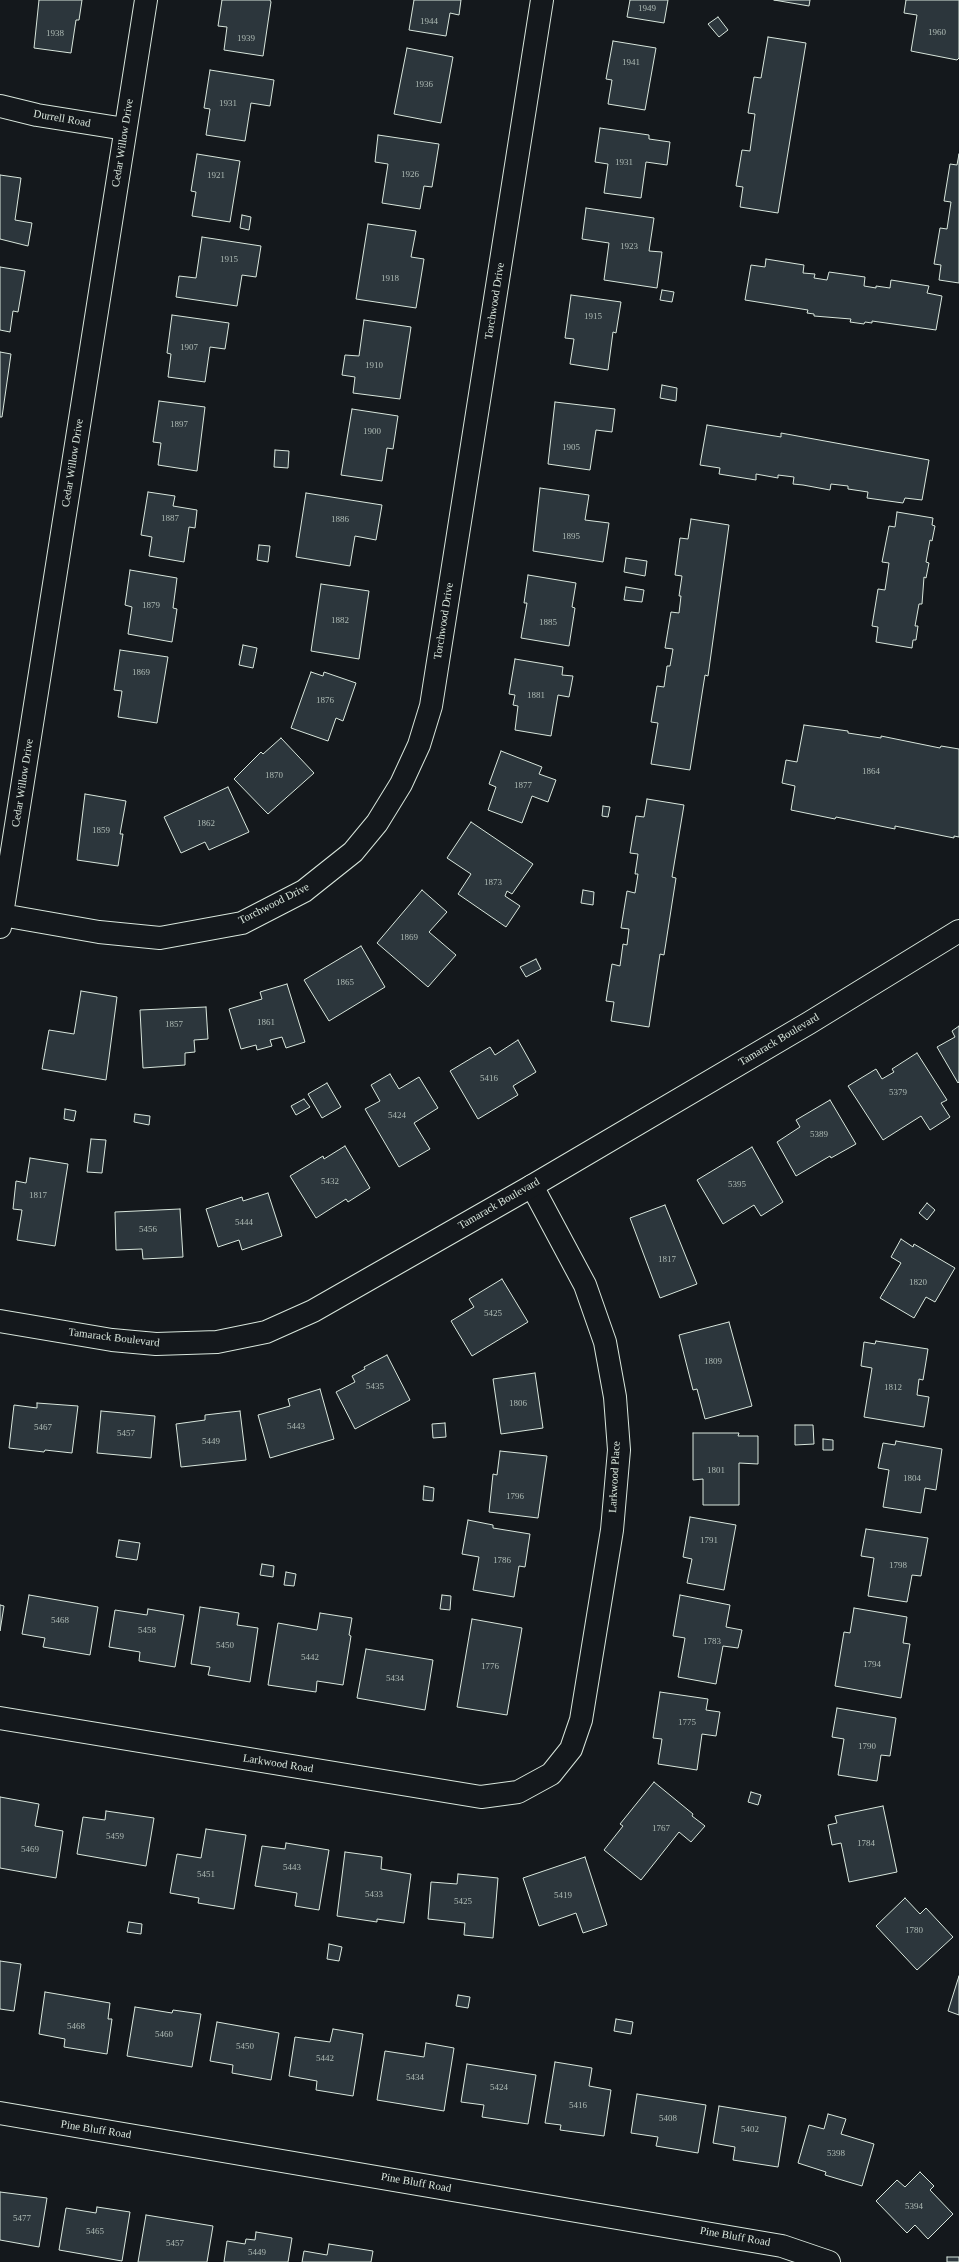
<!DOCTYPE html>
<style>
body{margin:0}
canvas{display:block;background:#14181c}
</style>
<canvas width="959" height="2262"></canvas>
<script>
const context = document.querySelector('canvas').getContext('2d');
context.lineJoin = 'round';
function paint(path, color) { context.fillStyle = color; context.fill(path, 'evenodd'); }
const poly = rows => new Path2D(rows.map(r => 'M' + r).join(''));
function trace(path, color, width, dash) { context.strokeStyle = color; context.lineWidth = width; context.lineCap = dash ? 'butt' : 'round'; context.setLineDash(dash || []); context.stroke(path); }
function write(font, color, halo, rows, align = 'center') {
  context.font = font + ' "Times New Roman",serif'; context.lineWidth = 3; context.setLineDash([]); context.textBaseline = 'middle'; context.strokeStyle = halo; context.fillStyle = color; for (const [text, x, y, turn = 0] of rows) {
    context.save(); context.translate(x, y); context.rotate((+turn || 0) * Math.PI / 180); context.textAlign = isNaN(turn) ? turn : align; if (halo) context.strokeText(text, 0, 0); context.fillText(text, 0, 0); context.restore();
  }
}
const building = poly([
 [39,0,82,0,79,20,76,20,71,53,34,48,39,0],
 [222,0,270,0,271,2,263,56,224,50,227,27,218,26,222,0],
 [414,0,461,0,459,15,450,13,446,36,409,30,414,0],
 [630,0,668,0,664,23,627,17,630,0],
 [774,0,810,0,809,6,774,0],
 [906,0,959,0,959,58,957,60,911,51,917,15,904,13,906,0],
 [718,17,728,30,719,37,708,24,718,17],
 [768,37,806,43,778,213,740,207,743,187,736,186,742,150,750,151,755,114,748,113,754,77,761,78,768,37],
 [613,41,656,48,645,110,608,104,612,80,606,79,613,41],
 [407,48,453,57,441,123,394,114,407,48],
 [210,70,274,80,270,106,251,103,245,141,206,135,210,109,204,108,210,70],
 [600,128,649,135,649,139,670,142,667,165,646,162,641,198,604,193,608,164,595,162,600,128],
 [378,135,439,144,432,187,424,186,420,209,382,203,388,164,375,162,378,135],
 [197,154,240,161,230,222,192,216,196,192,191,191,197,154],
 [959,154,959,283,939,280,941,265,934,264,940,228,947,229,951,202,944,201,950,164,957,165,959,154],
 [0,175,21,178,15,220,32,223,28,246,0,239,0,175],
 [586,208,654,218,649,251,662,252,657,288,604,280,609,243,582,239,586,208],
 [242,215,251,217,249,230,240,228,242,215],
 [368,224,416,231,411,257,424,259,416,308,356,299,368,224],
 [202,237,261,246,256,277,242,275,237,306,176,297,179,276,196,278,202,237],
 [766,259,804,265,803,273,815,274,814,278,827,280,829,272,865,277,864,286,876,288,876,286,890,288,891,280,929,286,927,293,942,296,936,330,872,321,872,323,865,322,864,324,850,322,851,319,814,316,814,314,807,313,808,310,745,300,751,265,765,267,766,259],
 [0,267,25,271,18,312,13,311,10,332,0,330,0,267],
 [662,290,674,292,672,302,660,300,662,290],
 [571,295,621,302,616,333,613,332,608,370,570,364,574,339,565,338,571,295],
 [172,315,229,323,225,349,210,347,205,382,168,377,171,354,167,353,172,315],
 [364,320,411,327,400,399,353,393,355,377,342,375,345,355,359,356,364,320],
 [0,352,11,354,2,417,0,417,0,352],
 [662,385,677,388,676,401,660,398,662,385],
 [159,401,205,407,197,471,158,465,161,443,153,442,159,401],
 [555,402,615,409,612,432,596,430,590,470,548,464,555,402],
 [352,409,398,416,393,449,387,448,382,481,341,475,352,409],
 [707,425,781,437,781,433,929,460,922,500,905,498,903,503,867,498,868,492,848,489,848,486,831,484,830,490,803,485,793,484,794,477,778,475,778,478,756,474,756,480,719,474,720,468,700,465,707,425],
 [275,450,289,451,288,468,274,467,275,450],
 [540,488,589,495,585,520,609,523,603,562,533,551,540,488],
 [148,492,175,496,173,506,197,510,195,528,189,527,184,562,149,556,152,537,141,535,148,492],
 [306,493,382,505,376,540,355,536,350,566,296,557,306,493],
 [897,512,933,518,932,525,935,526,932,541,930,540,926,562,929,563,926,578,924,577,922,604,919,604,915,626,918,626,916,640,913,640,912,648,876,642,878,627,872,626,878,589,885,590,889,563,882,562,889,526,895,527,897,512],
 [691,519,729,525,708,676,705,675,690,770,651,764,658,723,651,722,657,686,664,687,667,666,670,666,673,649,665,648,671,612,679,613,681,596,679,596,682,576,675,575,680,538,688,539,691,519],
 [259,545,270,546,268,562,257,560,259,545],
 [626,558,647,561,645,576,624,572,626,558],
 [130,570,177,578,173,608,177,609,172,642,128,634,132,607,125,605,130,570],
 [528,575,576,583,572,607,575,608,569,646,521,638,527,603,524,603,528,575],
 [321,584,369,591,359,659,311,651,321,584],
 [626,587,644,590,642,602,624,600,626,587],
 [243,645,257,648,253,668,239,665,243,645],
 [120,650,168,657,157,723,118,717,122,691,114,690,120,650],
 [515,659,563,667,562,675,573,676,569,697,558,695,551,736,515,730,518,706,513,705,515,695,509,694,515,659],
 [311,672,323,676,324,672,356,683,343,721,336,718,328,741,291,728,311,672],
 [804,725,848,731,848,733,881,738,881,736,940,748,941,746,959,749,959,837,954,836,954,838,895,826,895,829,836,817,835,819,791,810,795,786,782,783,786,760,797,762,804,725],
 [281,738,314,773,268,814,234,779,261,752,263,754,281,738],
 [501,751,542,767,539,774,556,780,548,802,532,796,522,823,488,810,496,787,489,784,501,751],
 [228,787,249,832,209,850,205,842,181,853,164,817,228,787],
 [85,794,126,801,120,834,123,834,118,866,77,860,85,794],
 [647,799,684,805,672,877,676,878,664,955,660,954,649,1027,611,1021,614,1002,606,1001,612,964,620,966,623,944,627,945,629,929,621,928,627,891,635,893,638,874,635,874,638,854,630,853,636,816,644,817,647,799],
 [603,806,610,807,608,817,602,816,603,806],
 [471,822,533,864,512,894,507,891,505,896,520,906,506,927,458,894,471,874,447,858,471,822],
 [422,890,447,912,429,932,456,955,428,987,377,943,422,890],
 [583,890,594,892,593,905,581,903,583,890],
 [361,946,385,987,329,1021,304,980,361,946],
 [536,959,541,969,526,977,520,967,536,959],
 [287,984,305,1042,286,1048,282,1037,270,1040,272,1046,257,1050,256,1045,241,1049,229,1009,262,999,260,992,287,984],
 [81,991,117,997,106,1080,42,1069,49,1030,74,1034,81,991],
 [206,1007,208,1039,194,1040,195,1052,185,1053,185,1065,143,1068,140,1010,206,1007],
 [959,1026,959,1082,958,1083,937,1047,955,1037,952,1031,959,1026],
 [518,1040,536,1072,513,1086,518,1095,478,1119,450,1071,490,1047,495,1055,518,1040],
 [917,1053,947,1100,941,1103,950,1117,930,1130,921,1116,883,1140,848,1086,876,1069,882,1079,894,1072,892,1069,917,1053],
 [390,1074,399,1089,419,1077,438,1108,414,1123,430,1149,399,1167,365,1109,380,1101,371,1085,390,1074],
 [327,1083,341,1107,322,1118,308,1094,327,1083],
 [304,1099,310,1107,296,1115,291,1106,304,1099],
 [830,1100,856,1144,831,1158,830,1156,796,1176,777,1142,800,1127,796,1120,830,1100],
 [65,1109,76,1111,74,1121,64,1119,65,1109],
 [135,1114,150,1116,149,1125,134,1122,135,1114],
 [91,1139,106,1140,102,1173,87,1172,91,1139],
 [345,1146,370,1188,348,1202,346,1199,316,1218,290,1176,323,1156,324,1159,345,1146],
 [752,1147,783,1202,761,1216,754,1205,723,1224,697,1180,752,1147],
 [30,1158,68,1164,55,1246,17,1240,22,1210,13,1209,16,1181,26,1183,30,1158],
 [268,1193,282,1236,242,1250,239,1240,218,1247,206,1209,242,1197,243,1201,268,1193],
 [927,1203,935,1210,927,1220,919,1213,927,1203],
 [665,1205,697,1284,660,1298,630,1218,665,1205],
 [180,1209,183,1257,143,1259,142,1249,116,1250,115,1212,180,1209],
 [901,1239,913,1247,914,1244,955,1268,935,1302,926,1297,914,1318,880,1298,901,1263,891,1257,901,1239],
 [502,1279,528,1322,472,1356,451,1321,474,1307,469,1299,502,1279],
 [729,1322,752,1406,705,1419,697,1389,693,1390,679,1335,729,1322],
 [876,1341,928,1349,923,1380,919,1379,917,1395,929,1397,924,1427,864,1417,872,1368,861,1366,864,1342,875,1344,876,1341],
 [387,1355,410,1400,355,1429,336,1392,355,1382,352,1376,365,1369,364,1367,387,1355],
 [535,1373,543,1428,501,1434,493,1379,535,1373],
 [320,1389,334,1439,270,1458,258,1415,290,1406,288,1399,320,1389],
 [37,1403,78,1406,72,1453,45,1450,44,1452,9,1448,14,1405,37,1408,37,1403],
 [101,1411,155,1416,151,1458,97,1453,101,1411],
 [240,1411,246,1460,181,1467,176,1424,205,1420,205,1415,240,1411],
 [445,1423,446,1437,433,1438,432,1424,445,1423],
 [795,1425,813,1425,814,1444,795,1445,795,1425],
 [693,1433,739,1433,738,1436,758,1436,758,1464,739,1463,739,1505,703,1505,703,1479,693,1480,693,1433],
 [823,1439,833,1440,833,1450,823,1450,823,1439],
 [896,1441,942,1449,936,1490,925,1488,921,1513,883,1507,889,1470,878,1468,883,1443,895,1445,896,1441],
 [500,1451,547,1456,538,1518,489,1512,493,1474,497,1475,500,1451],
 [424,1486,434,1488,433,1501,423,1500,424,1486],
 [690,1517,736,1525,724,1590,687,1583,692,1559,683,1557,690,1517],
 [468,1520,493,1525,493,1528,530,1534,525,1567,519,1566,514,1597,473,1590,479,1557,462,1554,468,1520],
 [866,1529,928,1538,921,1576,912,1575,907,1602,868,1596,874,1558,861,1556,866,1529],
 [119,1540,140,1543,137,1560,116,1557,119,1540],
 [262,1564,274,1566,273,1577,260,1575,262,1564],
 [286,1572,296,1574,294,1586,284,1585,286,1572],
 [29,1595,98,1607,90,1655,43,1647,45,1638,22,1634,29,1595],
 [442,1595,451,1596,450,1610,440,1609,442,1595],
 [680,1595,730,1605,726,1627,742,1630,738,1648,723,1646,716,1684,678,1677,685,1638,673,1636,680,1595],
 [0,1605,4,1606,0,1631,0,1605],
 [200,1607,239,1613,237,1625,258,1628,250,1682,208,1675,210,1667,191,1664,200,1607],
 [854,1608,907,1617,903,1643,910,1644,901,1698,835,1686,844,1632,850,1633,854,1608],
 [148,1609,184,1615,175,1667,139,1661,140,1652,109,1647,115,1610,147,1615,148,1609],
 [320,1613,352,1618,349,1635,351,1636,343,1685,317,1681,316,1692,268,1685,278,1623,317,1630,320,1613],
 [472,1619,522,1628,507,1715,457,1707,472,1619],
 [366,1649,433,1660,425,1710,357,1698,366,1649],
 [660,1692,708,1699,706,1710,720,1712,716,1736,702,1734,697,1770,658,1764,662,1739,653,1738,660,1692],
 [837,1708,896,1718,890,1756,881,1755,877,1781,838,1775,844,1739,832,1737,837,1708],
 [654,1782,693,1814,692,1816,705,1826,691,1842,679,1832,641,1880,604,1850,623,1826,620,1824,654,1782],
 [751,1792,761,1795,758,1805,748,1802,751,1792],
 [0,1797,39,1804,35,1826,63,1831,56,1878,0,1868,0,1797],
 [883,1806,897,1872,849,1882,841,1843,832,1845,828,1825,837,1823,835,1816,883,1806],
 [106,1811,154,1818,146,1866,77,1854,83,1817,105,1820,106,1811],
 [206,1829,246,1835,234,1909,198,1903,199,1898,170,1893,177,1854,201,1858,206,1829],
 [286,1843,329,1850,319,1910,295,1906,297,1893,255,1886,262,1846,285,1849,286,1843],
 [345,1852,382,1857,381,1869,411,1874,404,1923,377,1919,377,1922,337,1916,345,1852],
 [585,1857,607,1925,583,1933,576,1913,539,1926,523,1878,585,1857],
 [458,1874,498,1878,493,1938,464,1935,465,1923,428,1919,431,1882,457,1884,458,1874],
 [905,1898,920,1914,926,1908,953,1937,917,1970,876,1926,905,1898],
 [129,1922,142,1924,141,1934,127,1932,129,1922],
 [329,1944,342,1947,339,1961,327,1959,329,1944],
 [0,1961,21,1964,14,2011,0,2009,0,1961],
 [959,1976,959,2015,948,2011,959,1976],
 [45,1992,110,2003,108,2019,112,2019,107,2054,64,2047,65,2039,39,2034,45,1992],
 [458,1995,470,1997,468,2008,456,2006,458,1995],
 [135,2007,172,2013,173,2010,201,2014,192,2067,127,2056,135,2007],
 [616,2019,633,2022,631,2034,614,2031,616,2019],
 [217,2022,279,2033,271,2080,232,2073,233,2065,210,2061,217,2022],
 [333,2029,363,2034,353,2096,316,2090,317,2081,289,2076,295,2037,330,2042,333,2029],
 [426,2043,454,2048,444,2111,377,2100,385,2051,424,2057,426,2043],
 [555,2062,592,2068,589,2086,611,2090,604,2136,560,2130,561,2125,545,2123,555,2062],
 [467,2064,536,2075,528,2124,482,2117,484,2105,461,2102,467,2064],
 [637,2094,706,2105,698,2153,656,2146,658,2137,631,2133,637,2094],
 [719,2106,786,2117,778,2167,733,2160,735,2147,713,2143,719,2106],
 [828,2114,846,2119,841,2134,874,2144,862,2186,825,2175,826,2172,798,2163,809,2125,824,2129,828,2114],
 [920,2172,934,2186,930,2190,953,2214,928,2239,915,2225,907,2233,876,2201,897,2180,905,2187,920,2172],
 [0,2192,47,2198,39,2247,0,2240,0,2192],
 [97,2207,130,2212,122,2261,59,2250,66,2208,96,2213,97,2207],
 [146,2215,213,2226,207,2262,138,2262,146,2215],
 [256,2232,292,2238,288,2262,224,2262,227,2241,245,2244,246,2239,255,2240,256,2232],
 [329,2244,373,2251,371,2262,302,2262,304,2251,327,2255,329,2244],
 [947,2257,959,2257,959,2262,947,2262,947,2257]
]);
const minor = poly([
 [0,106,37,115,125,129],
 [2,915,99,932,160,938,242,923,304,891,353,852,377,823,401,784,419,745,431,706,542,0],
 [0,927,146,0],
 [0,1718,481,1797,518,1792,551,1774,571,1749,581,1720,612,1530,619,1450,615,1397,605,1342,585,1285,532,1186],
 [0,2113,782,2246,829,2262]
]);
const tertiary = poly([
 [0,1321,112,1340,156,1344,217,1342,266,1332,313,1311,532,1186,809,1023,959,931]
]);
const numberNames = [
 ["1949",647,9],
 ["1944",429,22],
 ["1960",937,33],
 ["1938",55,34],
 ["1939",246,39],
 ["1941",631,63],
 ["1936",424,85],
 ["1931",228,104],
 ["1931",624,163],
 ["1926",410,175],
 ["1921",216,176],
 ["1923",629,247],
 ["1915",229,260],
 ["1918",390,279],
 ["1915",593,317],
 ["1907",189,348],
 ["1910",374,366],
 ["1897",179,425],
 ["1900",372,432],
 ["1905",571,448],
 ["1887",170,519],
 ["1886",340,520],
 ["1895",571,537],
 ["1879",151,606],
 ["1882",340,621],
 ["1885",548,623],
 ["1869",141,673],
 ["1881",536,696],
 ["1876",325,701],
 ["1864",871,772],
 ["1870",274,776],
 ["1877",523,786],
 ["1862",206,824],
 ["1859",101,831],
 ["1873",493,883],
 ["1869",409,938],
 ["1865",345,983],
 ["1861",266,1023],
 ["1857",174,1025],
 ["5416",489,1079],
 ["5379",898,1093],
 ["5424",397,1116],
 ["5389",819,1135],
 ["5432",330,1182],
 ["5395",737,1185],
 ["1817",38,1196],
 ["5444",244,1223],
 ["5456",148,1230],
 ["1817",667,1260],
 ["1820",918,1283],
 ["5425",493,1314],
 ["1809",713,1362],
 ["5435",375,1387],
 ["1812",893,1388],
 ["1806",518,1404],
 ["5443",296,1427],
 ["5467",43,1428],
 ["5457",126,1434],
 ["5449",211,1442],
 ["1801",716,1471],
 ["1804",912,1479],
 ["1796",515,1497],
 ["1791",709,1541],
 ["1786",502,1561],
 ["1798",898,1566],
 ["5468",60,1621],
 ["5458",147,1631],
 ["1783",712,1642],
 ["5450",225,1646],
 ["5442",310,1658],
 ["1794",872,1665],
 ["1776",490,1667],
 ["5434",395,1679],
 ["1775",687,1723],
 ["1790",867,1747],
 ["1767",661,1829],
 ["5459",115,1837],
 ["1784",866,1844],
 ["5469",30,1850],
 ["5443",292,1868],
 ["5451",206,1875],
 ["5433",374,1895],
 ["5419",563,1896],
 ["5425",463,1902],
 ["1780",914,1931],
 ["5468",76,2027],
 ["5460",164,2035],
 ["5450",245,2047],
 ["5442",325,2059],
 ["5434",415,2078],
 ["5424",499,2088],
 ["5416",578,2106],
 ["5408",668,2119],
 ["5402",750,2130],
 ["5398",836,2154],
 ["5394",914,2207],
 ["5477",22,2219],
 ["5465",95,2232],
 ["5457",175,2244],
 ["5449",257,2253]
];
const streetNames = [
 ["Durrell Road",62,119,10],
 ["Cedar Willow Drive",123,143,-81],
 ["Torchwood Drive",495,301,-81],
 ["Cedar Willow Drive",73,463,-81],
 ["Torchwood Drive",444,621,-81],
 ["Cedar Willow Drive",23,783,-81],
 ["Torchwood Drive",274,904,-27],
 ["Tamarack Boulevard",779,1040,-31],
 ["Tamarack Boulevard",499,1204,-30],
 ["Tamarack Boulevard",114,1338,7],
 ["Larkwood Place",615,1477,-87],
 ["Larkwood Road",278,1764,9],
 ["Pine Bluff Road",96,2130,9],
 ["Pine Bluff Road",416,2183,10],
 ["Pine Bluff Road",735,2237,10]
];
paint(building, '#2c363c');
trace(building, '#d8e6dc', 1);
trace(minor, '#d8e6dc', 24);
trace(tertiary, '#d8e6dc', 24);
trace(minor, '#14181c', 22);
trace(tertiary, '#14181c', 22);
write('9px', '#adbab4', null, numberNames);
write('11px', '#d8e6dc', '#14181c', streetNames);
</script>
